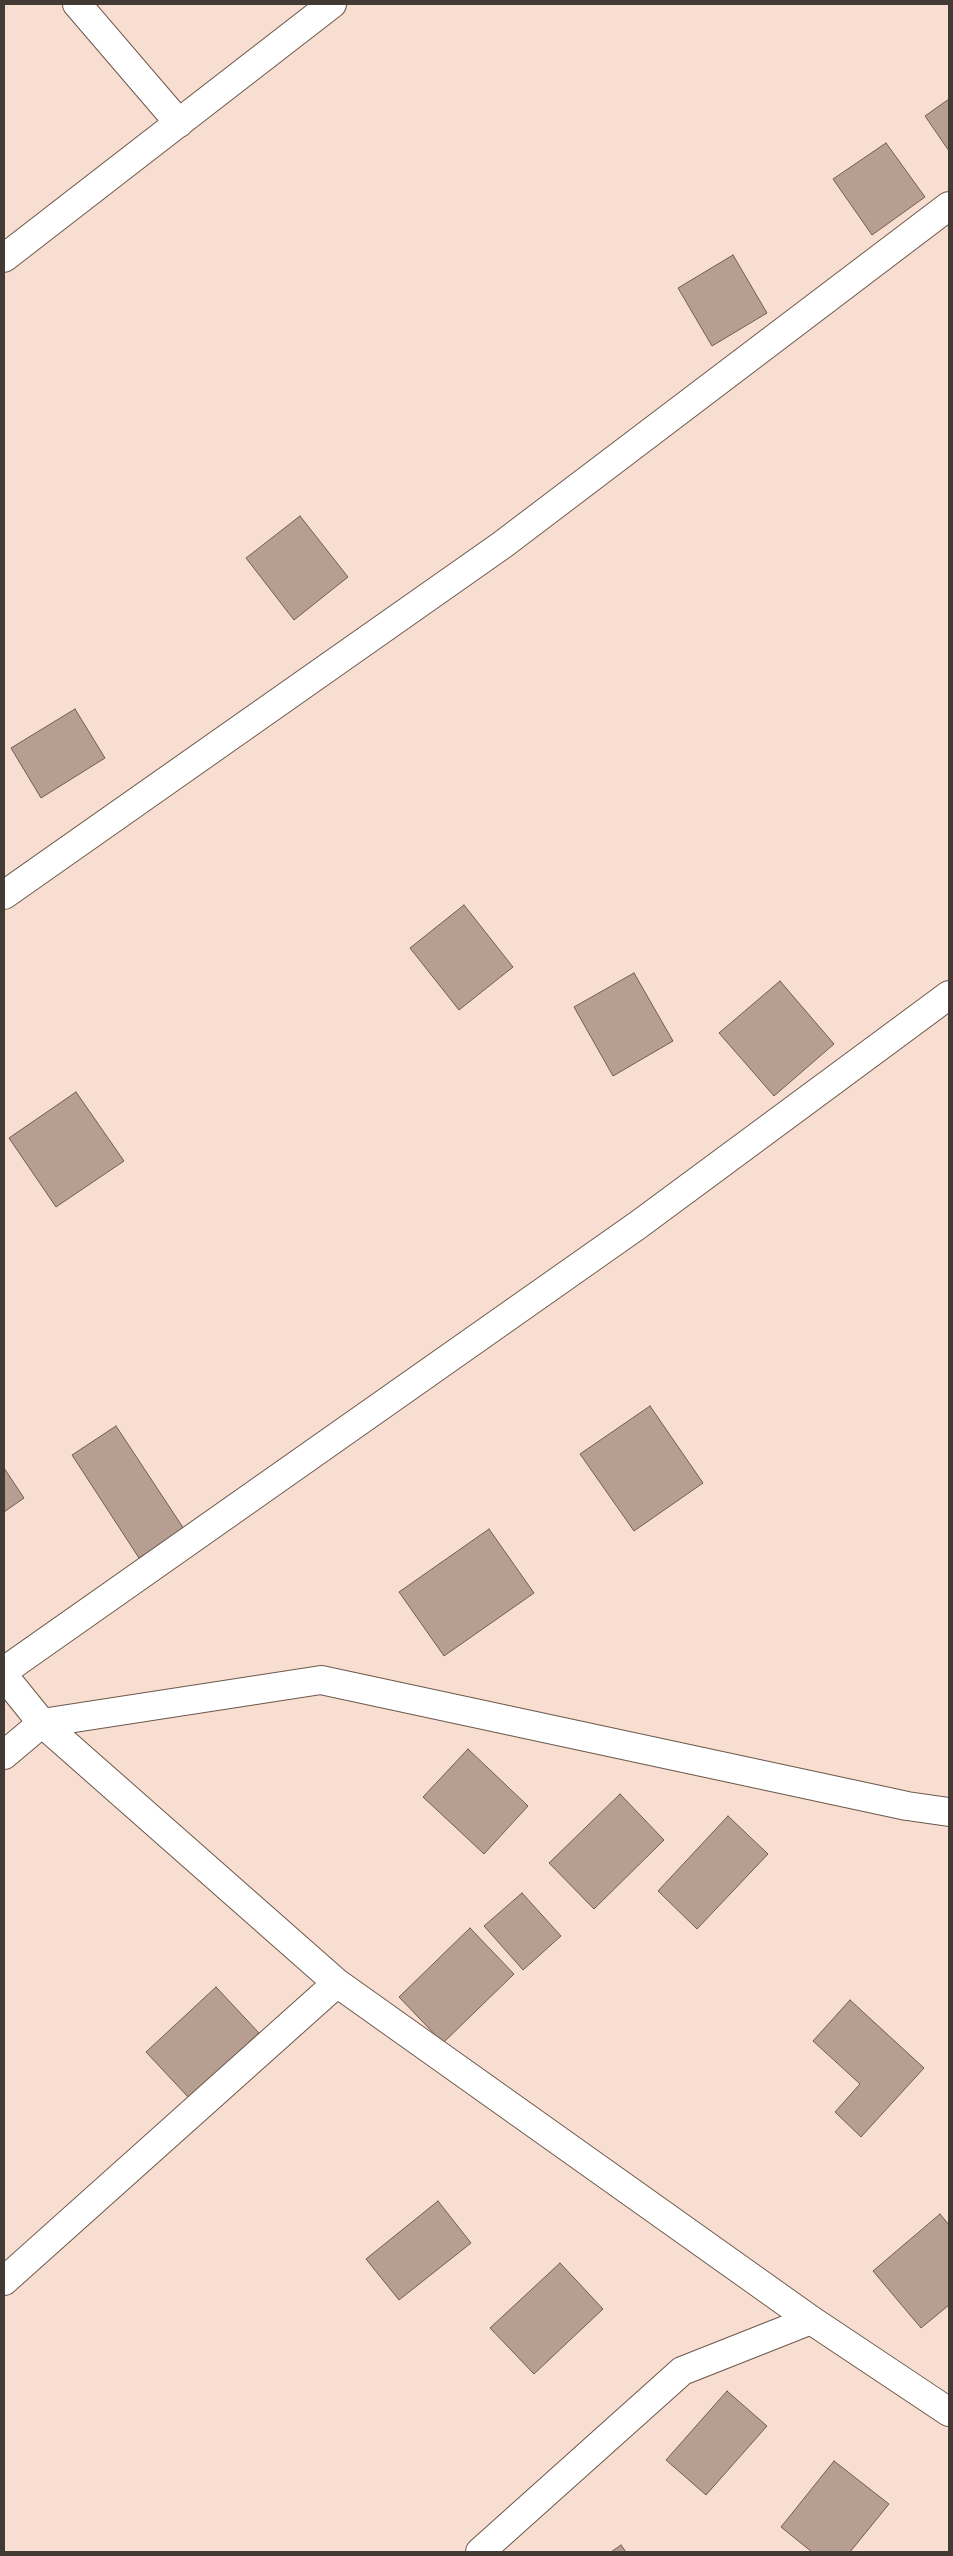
<!DOCTYPE html>
<style>
body{margin:0}
#map{position:relative;width:953px;height:2556px;overflow:hidden;background:#f7ded0;font-family:Arial,sans-serif}
canvas{display:block}
.frame{position:absolute;inset:0;border:5px solid #443a35;pointer-events:none}
</style>
<div id="map">
<canvas width="953" height="2556"></canvas>
<div class="frame"></div>
</div>
<script>
const context = document.querySelector('canvas').getContext('2d');
context.lineJoin = 'round';
function paint(path, color) { context.fillStyle = color; context.fill(path, 'evenodd'); }
const poly = rows => new Path2D(rows.map(r => 'M' + r).join(''));
function trace(path, color, width, dash) { context.strokeStyle = color; context.lineWidth = width; context.lineCap = dash ? 'butt' : 'round'; context.setLineDash(dash || []); context.stroke(path); }
const building = poly([
 [949,99,949,151,925,116,949,99],
 [886,143,925,197,872,235,833,179,886,143],
 [733,255,767,313,712,346,678,288,733,255],
 [300,516,348,577,294,620,246,558,300,516],
 [75,709,105,758,41,798,11,748,75,709],
 [464,905,513,967,459,1010,410,948,464,905],
 [634,973,673,1041,613,1076,574,1007,634,973],
 [780,981,834,1044,774,1096,719,1033,780,981],
 [76,1092,124,1161,56,1207,9,1138,76,1092],
 [650,1406,703,1483,634,1531,580,1454,650,1406],
 [116,1426,184,1529,139,1558,72,1455,116,1426],
 [4,1468,24,1498,4,1512,4,1468],
 [489,1529,534,1593,444,1656,399,1592,489,1529],
 [468,1749,528,1806,484,1854,423,1797,468,1749],
 [620,1794,664,1840,594,1909,549,1863,620,1794],
 [728,1816,768,1854,697,1929,658,1891,728,1816],
 [522,1893,561,1936,523,1970,484,1926,522,1893],
 [470,1928,514,1974,443,2043,399,1997,470,1928],
 [216,1987,259,2033,189,2098,146,2052,216,1987],
 [850,2000,924,2068,861,2137,835,2112,860,2084,813,2041,850,2000],
 [438,2201,471,2243,399,2300,366,2259,438,2201],
 [940,2214,949,2225,949,2305,921,2328,873,2271,940,2214],
 [560,2263,603,2309,534,2374,490,2328,560,2263],
 [727,2391,767,2426,706,2495,666,2460,727,2391],
 [834,2461,889,2504,850,2552,812,2552,781,2527,834,2461],
 [621,2545,626,2552,611,2552,621,2545]
]);
const minor = poly([
 [77,4,179,123],
 [4,258,332,4],
 [4,895,502,545,949,206],
 [4,1671,638,1225,949,995],
 [4,1676,42,1723,337,1983,811,2320,949,2412],
 [4,1755,42,1723,321,1680,907,1806,949,1812],
 [4,2281,337,1983],
 [480,2552,682,2371,811,2320]
]);
paint(building, '#b69f91');
trace(building, '#715c50', 1);
trace(minor, '#6d584c', 30);
trace(minor, '#fff', 28);
</script>
